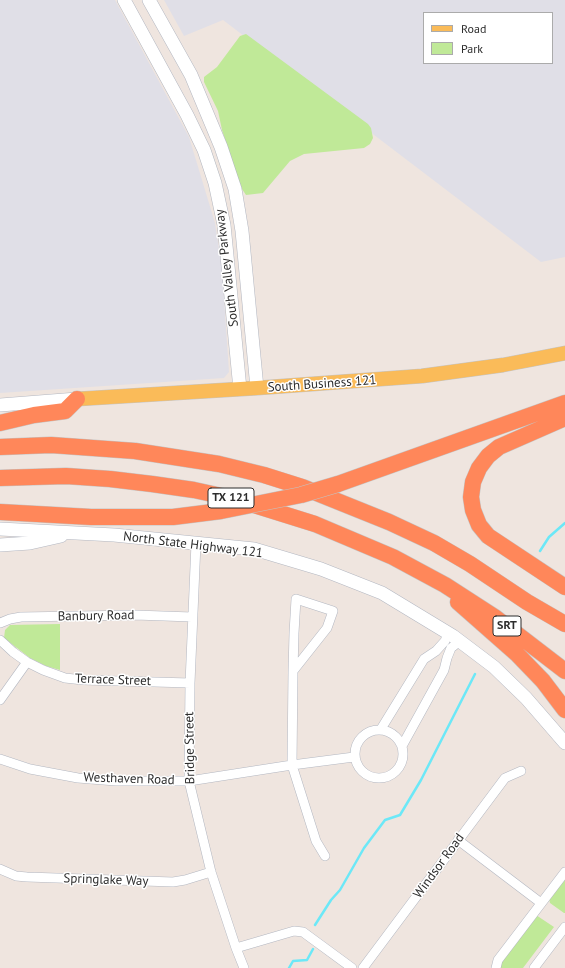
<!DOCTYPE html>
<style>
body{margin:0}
#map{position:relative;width:565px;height:968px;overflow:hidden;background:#efe5df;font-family:"PT Sans",sans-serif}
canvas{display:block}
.legend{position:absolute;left:423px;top:12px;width:130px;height:52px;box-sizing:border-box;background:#fff;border:1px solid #ababab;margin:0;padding:5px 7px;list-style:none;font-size:12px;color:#2d2d2d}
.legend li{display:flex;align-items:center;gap:8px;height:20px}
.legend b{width:20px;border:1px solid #ababab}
</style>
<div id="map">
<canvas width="565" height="968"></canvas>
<ul class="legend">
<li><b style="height:5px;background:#fabb59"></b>Road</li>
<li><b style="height:11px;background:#c0e998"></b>Park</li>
</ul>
</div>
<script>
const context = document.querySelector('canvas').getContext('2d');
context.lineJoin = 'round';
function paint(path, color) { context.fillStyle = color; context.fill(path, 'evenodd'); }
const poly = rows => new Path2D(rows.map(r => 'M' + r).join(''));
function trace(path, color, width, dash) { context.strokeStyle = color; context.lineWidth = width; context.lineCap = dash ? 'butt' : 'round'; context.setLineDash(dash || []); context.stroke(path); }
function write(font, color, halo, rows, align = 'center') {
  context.font = font + ' "PT Sans",sans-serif'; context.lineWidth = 3; context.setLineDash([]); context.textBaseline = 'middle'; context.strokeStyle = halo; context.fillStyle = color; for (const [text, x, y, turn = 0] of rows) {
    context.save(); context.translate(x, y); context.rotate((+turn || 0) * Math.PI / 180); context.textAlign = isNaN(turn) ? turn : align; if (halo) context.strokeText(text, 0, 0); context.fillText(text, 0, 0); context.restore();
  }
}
const industrial = poly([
 [0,0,115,0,189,137,215,223,222,269,229,372,224,378,0,393],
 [164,0,565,0,565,257,541,262,223,20,184,36],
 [424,13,552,13,552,63,424,63]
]);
const green = poly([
 [246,34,368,124,371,128,373,138,370,144,364,148,304,154,290,161,263,193,246,195,242,189,238,179,222,130,218,111,204,82,204,77,217,67,240,36],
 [60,624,60,670,46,666,30,658,4,638,5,630,10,625],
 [565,876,565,913,564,913,550,903,549,898],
 [536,915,554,927,523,968,499,968,501,962]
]);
const stream = poly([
 [540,551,549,537,565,523],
 [315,925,331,900,340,890,364,848,385,820,400,815,421,780,475,674],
 [289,968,293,961,307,960,313,949]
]);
const minor = poly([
 [196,543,190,683,189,781,211,872,236,948,244,968],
 [0,623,10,619,21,617,135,615,192,617],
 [0,640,13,652,27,662,43,670,65,678,83,680,190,683],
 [293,671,327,628,333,611,296,599,294,633,293,671,292,765,316,841,325,856],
 [0,700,27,662],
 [381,729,424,659,436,651,445,641,448,633],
 '355 754a24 24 0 1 1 48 0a24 24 0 1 1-48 0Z',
 [402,746,444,670,447,658,451,648,460,641],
 [0,759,30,769,78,778,116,781,189,781,292,765,354,757],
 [458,840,541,903],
 [0,869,16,876,27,877,173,882,185,880,211,872],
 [236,948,294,931,303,932,352,968],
 [363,968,505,778,521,771],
 [496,968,498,960,565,872],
 [534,968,565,927]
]);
const secondary = poly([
 [124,0,187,115,204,150,215,183,224,225,240,389],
 [149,0,191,75,221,147,235,189,242,231,257,388],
 [0,405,77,399],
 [0,529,114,535,254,549,321,569,382,593,453,636,494,667,526,698,565,743],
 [0,545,30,543,61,536]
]);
const primary = poly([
 [77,399,257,388,422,376,503,365,565,353]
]);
const motorway = poly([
 [565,418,499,447,488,456,479,468,473,482,471,497,473,510,479,525,488,536,565,587],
 [0,423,34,415,65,411,77,399],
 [0,447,51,445,135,451,219,464,264,475,302,487,389,522,434,543,470,564,527,602,565,624],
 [0,478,66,476,110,479,152,484,194,490,235,499,315,524,393,557,445,585,496,618,565,671],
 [338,484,565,403],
 [0,512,91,517,173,517,221,511],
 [458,602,517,654,543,681,565,710]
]);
const motorwayBridge = poly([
 [221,511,301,495,338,484]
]);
const shields = [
 [231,498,46],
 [507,626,28]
];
const shieldNames = [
 ["TX 121",231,498],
 ["SRT",507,626]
];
const streetNames = [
 ["South Valley Parkway",227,268,-97],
 ["South Business 121",322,384,-4],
 ["North State Highway 121",193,545,7],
 ["Banbury Road",96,616,-1],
 ["Terrace Street",113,680,2],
 ["Bridge Street",190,748,-91],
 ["Westhaven Road",129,779,2],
 ["Windsor Road",439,866,-54],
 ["Springlake Way",106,880,2]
];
paint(industrial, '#e0dfe7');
paint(green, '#c0e998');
trace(stream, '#6ce8f7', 2.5);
trace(minor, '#b3b7c1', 10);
trace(secondary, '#b3b7c1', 14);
trace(primary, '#c4c4c4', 15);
trace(motorway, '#c4c4c4', 17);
trace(minor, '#fff', 9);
trace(secondary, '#fff', 13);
trace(primary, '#fabb59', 14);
trace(motorway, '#ff875a', 16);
trace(motorwayBridge, '#c4c4c4', 17, []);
trace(motorwayBridge, '#ff875a', 16);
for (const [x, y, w] of shields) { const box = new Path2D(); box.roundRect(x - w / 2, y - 10, w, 20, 3); context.fillStyle = '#fff'; context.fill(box); trace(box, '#2d2d2d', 1); }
write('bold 12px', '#2d2d2d', null, shieldNames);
write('13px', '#2d2d2d', '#fff', streetNames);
</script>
